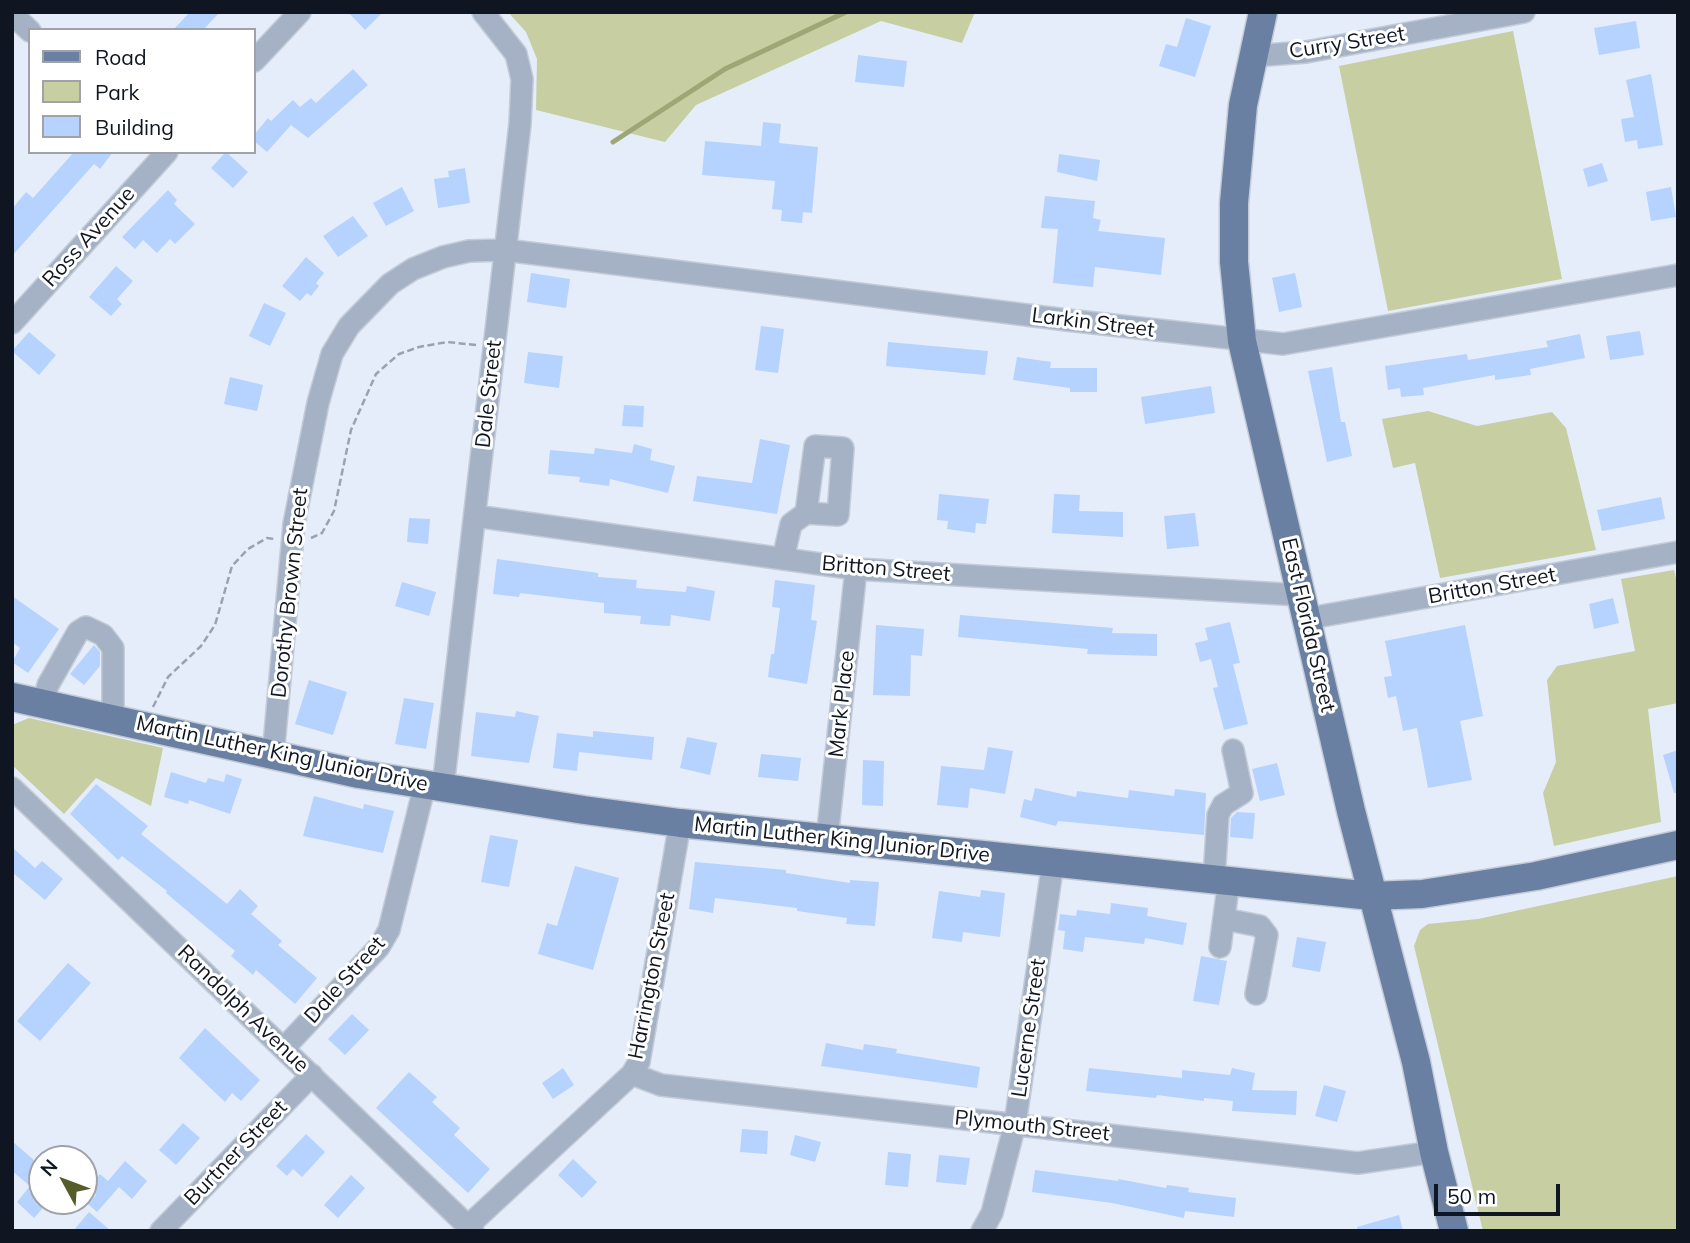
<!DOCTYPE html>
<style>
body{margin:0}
#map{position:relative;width:1690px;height:1243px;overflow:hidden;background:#e5edfa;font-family:Mulish,sans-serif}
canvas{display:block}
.frame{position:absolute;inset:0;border:14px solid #0f1621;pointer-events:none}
.legend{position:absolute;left:28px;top:28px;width:228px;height:126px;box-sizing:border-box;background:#fff;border:2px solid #9fa2a6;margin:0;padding:9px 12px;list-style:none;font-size:21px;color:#0f1621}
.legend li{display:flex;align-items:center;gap:14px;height:35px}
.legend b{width:35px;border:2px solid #9fa2a6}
.north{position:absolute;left:28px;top:1145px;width:70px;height:70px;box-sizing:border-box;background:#fff;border:2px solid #9fa2a6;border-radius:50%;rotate:311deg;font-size:19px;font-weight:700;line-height:28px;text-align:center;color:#0f1621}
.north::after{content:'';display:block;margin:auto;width:24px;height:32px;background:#555c2a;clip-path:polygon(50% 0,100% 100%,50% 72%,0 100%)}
.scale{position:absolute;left:1434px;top:1184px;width:126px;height:32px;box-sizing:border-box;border:4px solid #0f1621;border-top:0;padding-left:9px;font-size:21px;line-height:24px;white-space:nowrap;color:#0f1621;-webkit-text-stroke:5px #fff;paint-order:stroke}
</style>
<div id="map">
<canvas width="1690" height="1243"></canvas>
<div class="frame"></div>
<ul class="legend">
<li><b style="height:9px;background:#6a80a2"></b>Road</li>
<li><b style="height:19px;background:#c6cea2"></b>Park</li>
<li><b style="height:19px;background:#b6d2fe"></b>Building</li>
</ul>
<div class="north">N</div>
<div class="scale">50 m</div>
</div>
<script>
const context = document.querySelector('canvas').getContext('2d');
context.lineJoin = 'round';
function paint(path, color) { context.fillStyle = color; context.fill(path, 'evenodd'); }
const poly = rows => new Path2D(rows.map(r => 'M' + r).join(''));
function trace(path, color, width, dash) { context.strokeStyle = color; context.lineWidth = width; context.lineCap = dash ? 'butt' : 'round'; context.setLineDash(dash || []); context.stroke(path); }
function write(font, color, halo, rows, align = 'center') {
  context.font = font + ' Mulish,sans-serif'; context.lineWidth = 6; context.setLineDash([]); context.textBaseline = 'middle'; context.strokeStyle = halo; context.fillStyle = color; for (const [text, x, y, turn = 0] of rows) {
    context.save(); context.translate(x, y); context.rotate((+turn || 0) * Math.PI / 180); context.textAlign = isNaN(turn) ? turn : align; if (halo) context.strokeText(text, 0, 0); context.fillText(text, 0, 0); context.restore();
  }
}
const green = poly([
 [508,12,975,12,962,43,881,21,696,105,665,142,536,110,537,59,526,32],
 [1513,31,1562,279,1388,311,1339,66],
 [1428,411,1477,426,1552,412,1566,428,1596,550,1440,578,1415,463,1393,468,1382,419],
 [1674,570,1678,587,1678,703,1648,709,1661,822,1554,846,1543,793,1556,762,1547,680,1557,666,1635,651,1621,579],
 [29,718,163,748,151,806,96,778,64,814,12,765,12,725],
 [1678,876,1678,1231,1483,1231,1414,946,1420,930,1428,924,1478,919]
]);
const stream = poly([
 [613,142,725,69,846,12]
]);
const building = poly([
 [190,12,220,12,203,30,173,30],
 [348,12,383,12,365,30],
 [1186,18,1211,26,1195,77,1159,66,1166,44,1177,47],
 [1636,21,1640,48,1599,55,1594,28],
 [858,55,907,61,904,87,855,82],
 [353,69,368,85,308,138,291,125,267,152,254,141,254,135,268,118,271,121,293,100,300,107,311,98,316,103],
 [1651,74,1663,145,1638,149,1637,140,1625,142,1621,119,1634,117,1626,80],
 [763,122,781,124,779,143,818,147,812,213,803,212,802,223,781,221,782,210,772,209,775,181,702,175,705,141,761,146],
 [74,152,113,152,100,169,94,164,12,256,12,209,26,192,33,198],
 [226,152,248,172,233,188,211,168],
 [1059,154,1100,160,1097,181,1057,172],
 [1602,163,1608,181,1588,187,1583,169],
 [465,168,470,203,438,208,434,179,449,177,448,171],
 [402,187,414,211,386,226,373,203],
 [1671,187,1676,217,1651,221,1646,192],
 [168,190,177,200,174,204,195,224,175,244,170,239,157,253,143,240,135,249,122,237],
 [1045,196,1095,201,1093,218,1101,220,1098,231,1165,238,1161,275,1095,267,1093,287,1053,283,1058,229,1041,228],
 [353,216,368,236,338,257,323,236],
 [306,257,324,273,316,283,319,286,311,296,307,293,300,301,282,286],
 [116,266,133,281,117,299,122,304,111,316,89,297],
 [531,273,570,279,566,308,527,302],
 [1295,273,1302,307,1279,312,1272,278],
 [264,303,286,313,270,346,249,336],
 [761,326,784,329,778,373,755,370],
 [1640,331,1644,355,1610,360,1606,336],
 [29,332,56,355,39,375,12,351],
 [1580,334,1585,358,1530,369,1531,375,1495,380,1495,375,1423,388,1424,395,1401,397,1400,388,1388,390,1385,366,1467,354,1468,360,1548,347,1546,341],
 [888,342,988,351,985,375,886,366],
 [528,352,563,356,559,388,524,383],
 [1017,357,1051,362,1050,368,1097,368,1097,392,1070,392,1070,388,1013,380],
 [1332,367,1341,422,1345,422,1352,456,1327,462,1308,371],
 [230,377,263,385,257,411,224,404],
 [1211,386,1215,413,1145,424,1141,397],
 [624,405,644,406,643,427,622,426],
 [760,439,790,445,777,514,693,501,697,476,752,483],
 [634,444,652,449,650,460,675,466,668,493,610,479,609,486,579,482,580,477,548,474,550,450,594,454,595,448,632,453],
 [939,494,989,499,986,524,976,523,975,533,947,529,948,521,937,520],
 [1054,494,1080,495,1079,511,1123,512,1123,537,1052,533],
 [1661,497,1665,519,1602,531,1597,510],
 [1195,513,1199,546,1167,549,1164,516],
 [409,518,430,519,428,544,407,542],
 [497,559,598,573,598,577,637,580,636,588,686,592,687,586,715,591,710,621,671,615,670,626,640,624,641,616,604,613,604,603,520,593,519,597,493,594],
 [775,580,815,585,811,620,817,621,807,684,768,677,771,654,774,654,780,608,772,607],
 [402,582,436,592,429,616,395,606],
 [12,596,59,629,28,673,12,662,20,648,12,642],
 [1613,598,1619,623,1594,629,1589,604],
 [960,615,1113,628,1112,633,1157,634,1157,656,1087,654,1088,649,958,637],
 [1230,622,1240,663,1233,664,1248,724,1224,730,1213,688,1218,687,1211,659,1200,662,1195,643,1208,640,1205,628],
 [876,625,924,629,922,656,911,655,910,696,873,695],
 [1465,625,1483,716,1460,721,1472,780,1428,788,1417,728,1403,731,1396,696,1388,698,1384,677,1392,676,1385,641],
 [94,645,100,652,100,666,84,685,70,674],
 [309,680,347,692,333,735,295,724],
 [404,698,434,703,426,749,395,744],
 [516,711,539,716,529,763,471,756,476,712,515,717],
 [593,731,654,737,652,760,579,752,577,771,553,768,557,733,593,737],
 [687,737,717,743,710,775,680,768],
 [988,747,1013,751,1005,794,970,788,968,808,937,805,941,766,984,770],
 [1678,750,1678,793,1674,793,1663,755],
 [761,754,801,758,798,781,758,777],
 [863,760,884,761,883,806,862,805],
 [1277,763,1285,795,1260,801,1252,769],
 [171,772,206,783,208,778,224,782,226,774,242,779,230,814,189,800,188,804,164,797],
 [96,784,148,826,141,834,227,904,240,889,258,906,251,914,282,941,278,945,317,978,295,1004,256,970,253,975,231,956,235,951,166,893,167,891,122,856,118,860,70,814],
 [1035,788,1076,797,1077,791,1128,798,1129,790,1174,796,1175,789,1206,793,1204,835,1058,821,1056,826,1020,817,1024,799,1032,801],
 [314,796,363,809,364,804,394,811,383,853,303,836],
 [1237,812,1255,813,1253,839,1230,837,1231,818],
 [490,835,518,840,509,887,481,882],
 [12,847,35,868,42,861,63,879,45,900,12,872],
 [695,862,786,870,786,873,850,883,850,880,879,882,875,926,846,924,847,918,797,911,797,908,715,898,713,913,689,909],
 [575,866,619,878,593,970,538,954,547,923,557,926],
 [981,890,1005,893,1000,937,963,932,962,942,932,938,939,891,980,897],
 [1111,903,1148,908,1147,916,1187,923,1183,945,1145,938,1144,944,1085,937,1083,952,1063,949,1065,931,1058,930,1060,914,1076,916,1077,910,1110,914],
 [1297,937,1326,942,1320,972,1292,967],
 [1201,956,1227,961,1219,1005,1193,1001],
 [68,963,91,983,40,1041,17,1021],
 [352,1014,369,1030,345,1055,328,1039],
 [205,1028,260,1080,241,1101,232,1093,225,1102,179,1058],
 [826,1043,863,1050,864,1044,897,1049,896,1053,980,1067,977,1088,821,1066],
 [563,1068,574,1085,553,1099,542,1083],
 [1089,1068,1182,1078,1182,1070,1230,1075,1232,1068,1255,1073,1252,1090,1297,1091,1296,1115,1232,1111,1233,1101,1204,1098,1204,1101,1157,1095,1156,1098,1086,1091],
 [409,1072,437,1097,432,1102,460,1128,454,1135,490,1169,468,1193,376,1108],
 [1324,1085,1346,1091,1337,1122,1315,1116],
 [183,1123,200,1138,176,1165,159,1150],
 [742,1129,768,1131,767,1154,740,1152],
 [306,1134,325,1152,302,1177,293,1169,287,1176,276,1166],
 [795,1135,821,1142,815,1162,790,1155],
 [12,1141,42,1167,42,1209,34,1218,17,1202,30,1186,12,1171],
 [888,1152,911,1154,908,1187,885,1185],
 [939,1155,970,1158,966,1185,936,1182],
 [573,1159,597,1182,582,1198,558,1175],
 [125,1161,147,1181,132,1199,119,1187,97,1212,88,1204,96,1195,88,1188,100,1174,108,1181],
 [1035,1170,1118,1181,1118,1179,1166,1188,1167,1185,1189,1188,1188,1192,1236,1198,1234,1217,1185,1211,1184,1218,1112,1203,1032,1192],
 [351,1175,365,1188,338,1218,324,1205],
 [89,1212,111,1231,73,1231],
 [1399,1215,1403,1231,1358,1231,1357,1227]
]);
const path = poly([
 [311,538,322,533,334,511,351,430,376,374,399,354,419,347,447,342,476,345],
 [153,707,168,677,201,646,215,625,232,566,248,549,267,538,274,539]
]);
const minor = poly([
 [12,14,30,31],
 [1253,56,1306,52,1524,12],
 [254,61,300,12],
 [12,323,167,152],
 [475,516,856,569,1300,595],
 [783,559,791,524,806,513,838,515,843,448,815,446,806,513],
 [1305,619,1678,552],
 [43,703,48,685,78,632,86,627,103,635,113,648,113,720],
 [273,756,294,524,318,403,332,354,349,326,390,284,413,269,443,257,469,251,505,250,1067,320,1283,344,1678,275],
 [443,787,520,124,522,79,516,54,483,12],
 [12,788,473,1231],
 [827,839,856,569],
 [1214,879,1218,815,1223,805,1242,793,1233,750],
 [1224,919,1260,926,1267,935,1256,994],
 [1220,947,1229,880],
 [284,1048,379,947,389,930,425,784],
 [632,1074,661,1085,1358,1163,1434,1152],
 [468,1226,632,1074,639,1062,680,823],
 [161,1231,312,1075],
 [982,1231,992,1213,1015,1124,1053,862]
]);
const major = poly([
 [1263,12,1243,105,1234,203,1234,262,1242,341,1351,811,1416,1062,1434,1152,1454,1231],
 [12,697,359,774,584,810,680,823,1371,896,1422,894,1536,876,1678,845]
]);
const streetNames = [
 ["Curry Street",1347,43,-9],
 ["Ross Avenue",89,237,-48],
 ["Larkin Street",1093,323,7],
 ["Dale Street",489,394,-84],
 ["Britton Street",886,569,5],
 ["Britton Street",1492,586,-10],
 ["Dorothy Brown Street",290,593,-84],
 ["East Florida Street",1308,625,77],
 ["Mark Place",842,704,-84],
 ["Martin Luther King Junior Drive",282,754,12],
 ["Martin Luther King Junior Drive",842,840,6],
 ["Harrington Street",652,976,-79],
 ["Dale Street",345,980,-48],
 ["Randolph Avenue",243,1009,44],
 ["Lucerne Street",1029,1028,-82],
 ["Plymouth Street",1032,1126,6],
 ["Burtner Street",236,1153,-46]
];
paint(green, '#c6cea2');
trace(stream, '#9ea675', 5);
paint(building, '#b6d2fe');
trace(minor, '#c3cbd7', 24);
trace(major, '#c3cbd7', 31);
trace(path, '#9aa2ae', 2.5, [7, 3.5]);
trace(minor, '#a5b2c5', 21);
trace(major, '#6a80a2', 28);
write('21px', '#0f1621', '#fff', streetNames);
</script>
